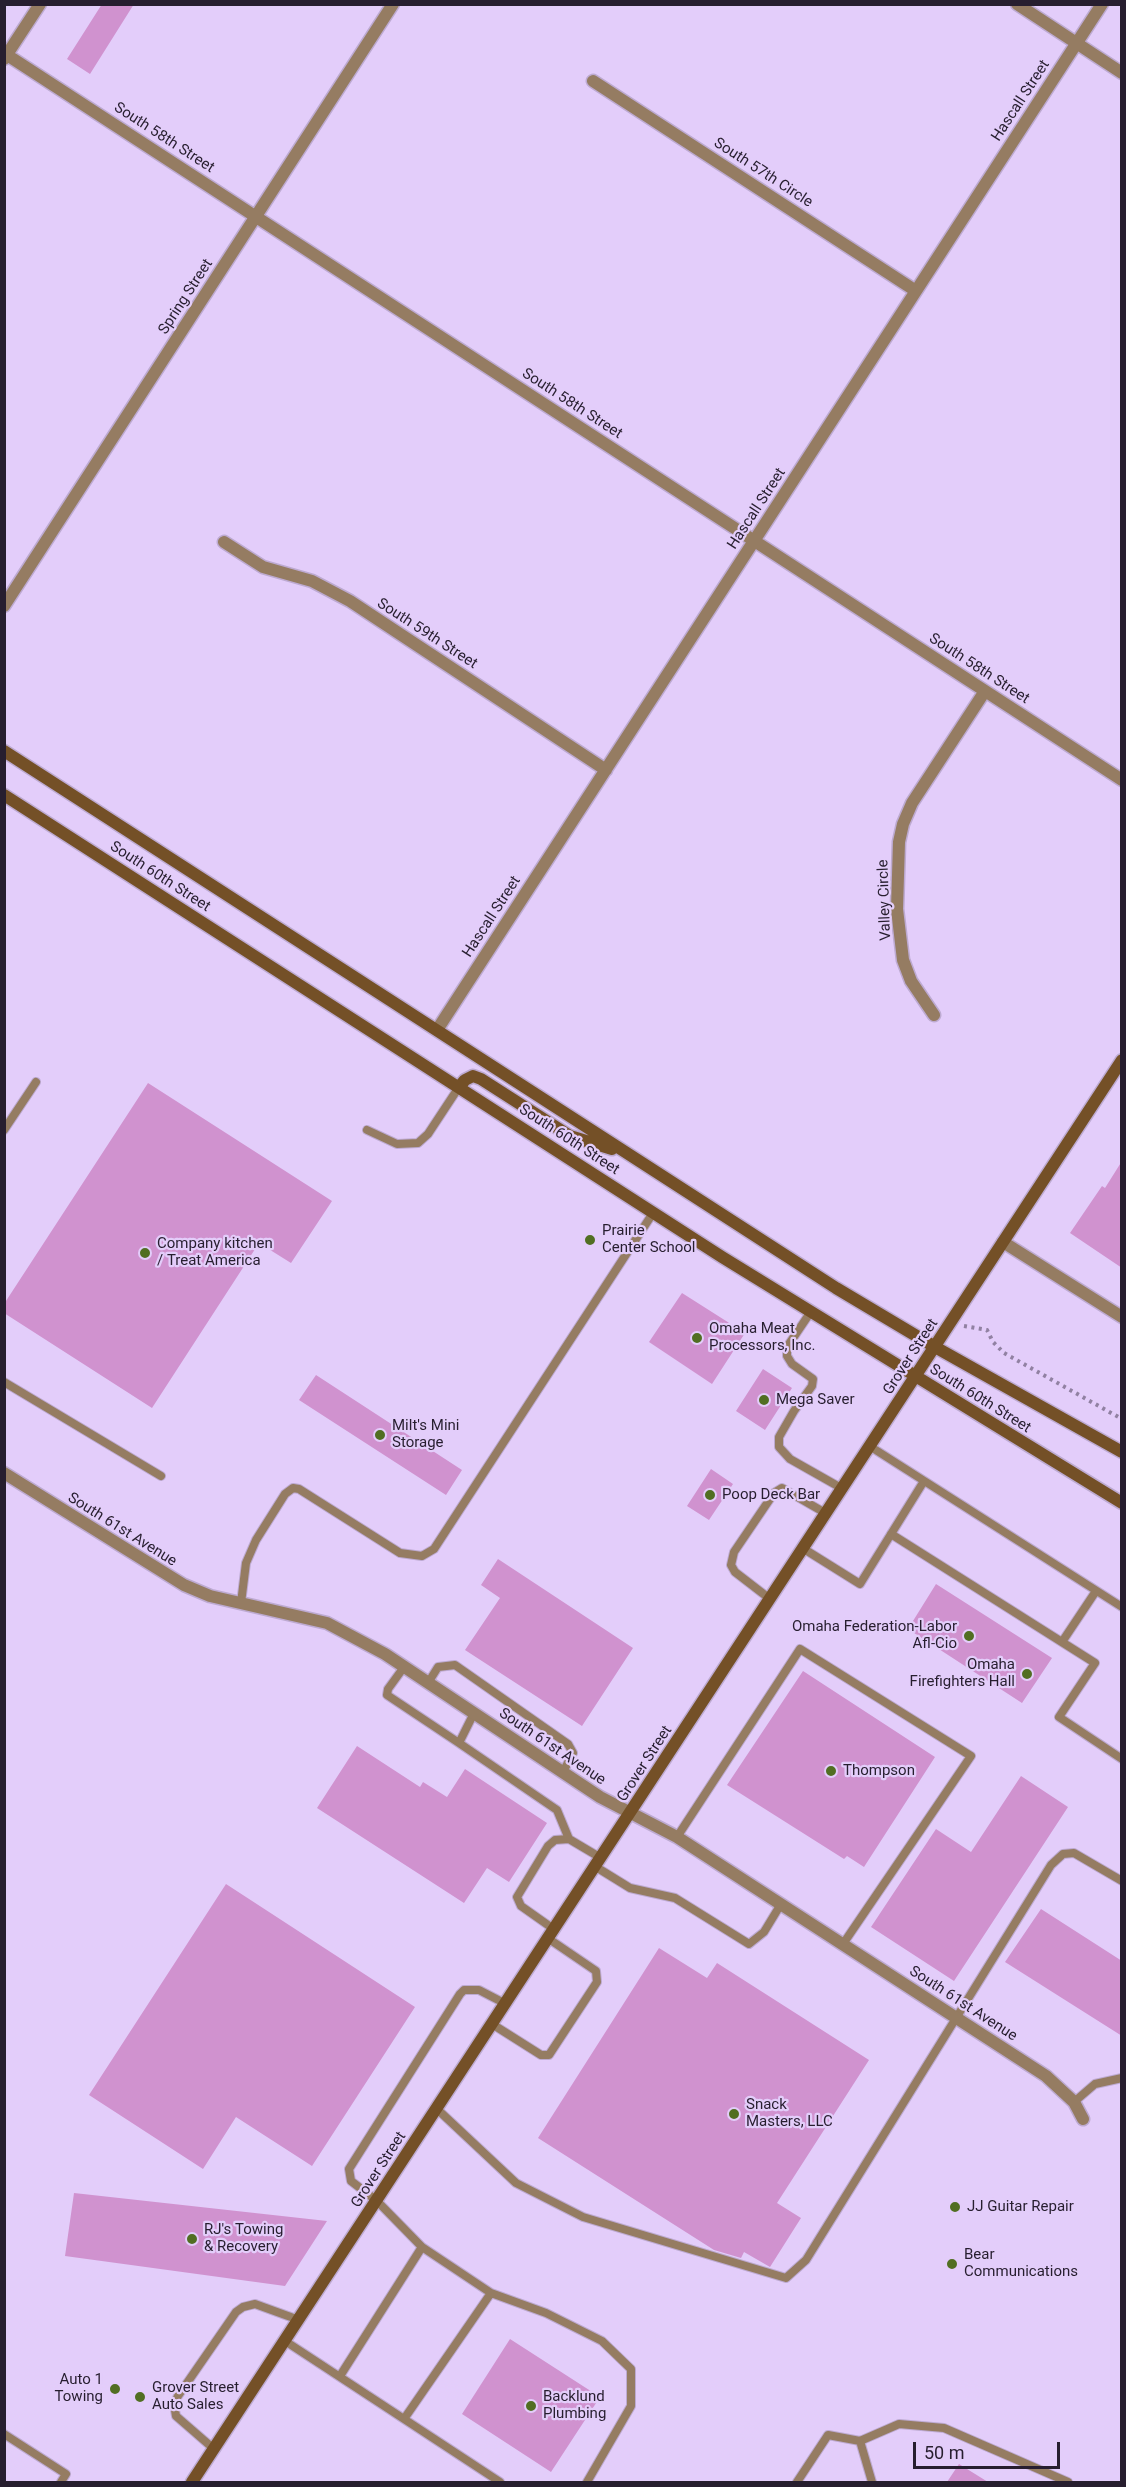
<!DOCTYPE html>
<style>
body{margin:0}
#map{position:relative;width:1126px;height:2487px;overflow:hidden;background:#e3cdfa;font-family:Roboto,sans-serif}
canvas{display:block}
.frame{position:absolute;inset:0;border:6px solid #271e2f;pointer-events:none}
.scale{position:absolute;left:913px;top:2442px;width:147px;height:27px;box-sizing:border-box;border:3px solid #271e2f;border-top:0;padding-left:8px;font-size:18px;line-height:21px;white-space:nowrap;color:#271e2f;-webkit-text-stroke:4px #e3cdfa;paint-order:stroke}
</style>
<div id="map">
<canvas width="1126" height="2487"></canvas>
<div class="frame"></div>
<div class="scale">50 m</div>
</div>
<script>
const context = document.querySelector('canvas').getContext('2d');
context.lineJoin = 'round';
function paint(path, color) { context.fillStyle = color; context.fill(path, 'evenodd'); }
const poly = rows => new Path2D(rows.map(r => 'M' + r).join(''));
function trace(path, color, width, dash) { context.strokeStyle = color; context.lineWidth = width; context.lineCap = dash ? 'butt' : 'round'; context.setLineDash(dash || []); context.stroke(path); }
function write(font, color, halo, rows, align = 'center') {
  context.font = font + ' Roboto,sans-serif'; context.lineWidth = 4.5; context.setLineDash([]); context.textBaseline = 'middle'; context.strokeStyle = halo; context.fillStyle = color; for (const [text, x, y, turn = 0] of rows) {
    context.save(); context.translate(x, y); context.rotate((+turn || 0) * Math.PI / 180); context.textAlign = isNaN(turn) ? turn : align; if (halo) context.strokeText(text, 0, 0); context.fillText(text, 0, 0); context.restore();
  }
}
const building = poly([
 [102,4,134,4,90,74,67,59],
 [148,1083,332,1201,291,1263,259,1243,152,1408,4,1313,4,1304],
 [1122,1161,1122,1268,1070,1233,1102,1186,1105,1188],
 [682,1293,745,1333,712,1384,649,1342],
 [763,1369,792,1388,765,1430,736,1411],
 [316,1375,462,1470,446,1495,299,1400],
 [711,1469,733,1484,709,1520,687,1506],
 [498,1559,633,1648,582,1726,465,1650,500,1598,481,1585],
 [936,1584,1052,1658,1022,1703,908,1629],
 [803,1671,935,1757,864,1867,847,1856,844,1859,727,1785],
 [357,1746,420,1787,423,1782,447,1797,465,1769,547,1823,509,1882,487,1868,464,1903,317,1808],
 [1021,1776,1068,1807,954,1981,871,1927,936,1829,971,1852],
 [226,1884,415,2007,312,2166,236,2117,203,2169,89,2095],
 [1041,1909,1122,1961,1122,2036,1005,1962],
 [659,1948,707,1978,717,1963,869,2060,777,2203,801,2218,770,2267,744,2252,741,2258,714,2250,538,2138],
 [74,2193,327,2221,285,2286,65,2256],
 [510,2339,600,2397,551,2472,462,2414],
 [959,2464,988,2482,947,2482]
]);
const path = poly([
 [964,1326,987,1330,993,1342,1004,1353,1122,1419]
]);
const lane = poly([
 [4,1130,36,1082],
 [367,1130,397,1144,418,1143,428,1134,459,1087],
 [810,1313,787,1347,787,1356,792,1364,813,1379,812,1386,794,1411,779,1437,779,1447,790,1459,843,1489],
 [4,1382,161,1476],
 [871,1447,1122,1607],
 [891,1534,1095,1663,1059,1717,1122,1759],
 [804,1549,860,1584,924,1481],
 [770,1599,735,1572,731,1565,734,1552,774,1493,782,1488,827,1514],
 [241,1603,246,1563,256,1540,285,1494,293,1488,299,1489,400,1553,422,1556,434,1549,653,1213],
 [1062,1642,1096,1591],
 [404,1667,388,1689,387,1695,459,1743],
 [428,1683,438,1667,455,1665,568,1744,573,1753,563,1772],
 [474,1713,459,1743,557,1810,569,1839],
 [677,1837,800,1649,971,1756,843,1944],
 [596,1867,630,1888,675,1898,749,1944,764,1932,781,1904],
 [555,1930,521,1906,517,1897,548,1846,555,1840,569,1839,601,1858],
 [492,2024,541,2055,549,2055,597,1982,596,1971,549,1939],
 [1074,2102,1095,2084,1122,2078],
 [437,2109,516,2183,583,2217,786,2278,806,2260,1051,1865,1063,1854,1074,1853,1122,1881],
 [491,2293,546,2313,602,2341,631,2369,631,2406,587,2482],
 [285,2341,404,2419,491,2293,422,2247,377,2201,351,2181,349,2169,460,1994,464,1990,479,1990,506,2004],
 [340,2376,422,2247],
 [404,2419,500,2482],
 [4,2434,66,2474,61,2482],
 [860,2441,872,2482],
 [214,2449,176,2416,174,2404,178,2396,236,2312,243,2307,255,2304,299,2320],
 [797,2482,828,2435,860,2441,899,2424,944,2428,1068,2482]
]);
const street = poly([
 [1017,4,1122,73],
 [4,53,1122,780],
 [4,59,40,4],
 [593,81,916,291],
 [224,542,263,567,312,581,350,601,606,770],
 [4,606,393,4],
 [934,1015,911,981,903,960,897,909,899,842,903,824,912,803,985,691],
 [437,1030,1102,4],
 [1003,1242,1122,1317],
 [4,1473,184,1585,210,1596,327,1623,385,1654,600,1797,677,1837,1046,2076,1074,2102,1083,2119]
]);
const secondary = poly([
 [4,751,836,1288,935,1347,1122,1452],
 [4,795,722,1257,1122,1503],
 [459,1087,465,1080,473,1076,481,1079,570,1136,612,1149],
 [192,2482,1122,1060]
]);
const markers = [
 [590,1240,6,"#516e22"],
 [145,1253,6,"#516e22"],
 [697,1338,6,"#516e22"],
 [764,1400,6,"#516e22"],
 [380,1435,6,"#516e22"],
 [710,1495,6,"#516e22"],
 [969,1636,6,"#516e22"],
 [1027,1674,6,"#516e22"],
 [831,1771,6,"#516e22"],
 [734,2114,6,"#516e22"],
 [955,2207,6,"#516e22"],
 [192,2239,6,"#516e22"],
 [952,2264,6,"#516e22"],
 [115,2389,6,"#516e22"],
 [140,2397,6,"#516e22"],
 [531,2406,6,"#516e22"]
];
const streetNames = [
 ["Hascall Street",1021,101,-57],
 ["South 58th Street",164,138,33],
 ["South 57th Circle",763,173,33],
 ["Spring Street",186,297,-57],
 ["South 58th Street",572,404,33],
 ["Hascall Street",757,509,-57],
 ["South 59th Street",427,634,33],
 ["South 58th Street",979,669,33],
 ["South 60th Street",160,877,33],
 ["Valley Circle",885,900,-92],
 ["Hascall Street",492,917,-57],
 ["South 60th Street",569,1140,33],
 ["Grover Street",911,1357,-57],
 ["South 60th Street",980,1399,32],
 ["South 61st Avenue",122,1530,32],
 ["South 61st Avenue",552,1747,34],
 ["Grover Street",645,1764,-57],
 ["South 61st Avenue",963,2004,33],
 ["Grover Street",379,2170,-57]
];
const poiNames = [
 ["Prairie",602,1231],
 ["Center School",602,1248],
 ["Company kitchen",157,1244],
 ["/ Treat America",157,1261],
 ["Omaha Meat",709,1329],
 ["Processors, Inc.",709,1346],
 ["Mega Saver",776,1400],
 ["Milt's Mini",392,1426],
 ["Storage",392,1443],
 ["Poop Deck Bar",722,1495],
 ["Omaha Federation-Labor",957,1627,"right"],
 ["Afl-Cio",957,1644,"right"],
 ["Omaha",1015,1665,"right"],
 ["Firefighters Hall",1015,1682,"right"],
 ["Thompson",843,1771],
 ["Snack",746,2105],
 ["Masters, LLC",746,2122],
 ["JJ Guitar Repair",967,2207],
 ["RJ's Towing",204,2230],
 ["& Recovery",204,2247],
 ["Bear",964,2255],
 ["Communications",964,2272],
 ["Auto 1",103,2380,"right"],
 ["Towing",103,2397,"right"],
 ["Grover Street",152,2388],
 ["Auto Sales",152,2405],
 ["Backlund",543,2397],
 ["Plumbing",543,2414]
];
paint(building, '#d092cf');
trace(lane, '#bdaad1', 10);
trace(street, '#bdaad1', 15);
trace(secondary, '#bdaad1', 15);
trace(path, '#9181a2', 4, [3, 4.5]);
trace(lane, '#957c62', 8);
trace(street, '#957c62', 12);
trace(secondary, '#745027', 12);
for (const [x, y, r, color] of markers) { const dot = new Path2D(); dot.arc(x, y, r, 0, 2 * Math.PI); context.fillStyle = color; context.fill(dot); trace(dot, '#e3cdfa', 2); }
write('15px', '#271e2f', '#e3cdfa', streetNames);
write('15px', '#271e2f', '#e3cdfa', poiNames, 'left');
</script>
